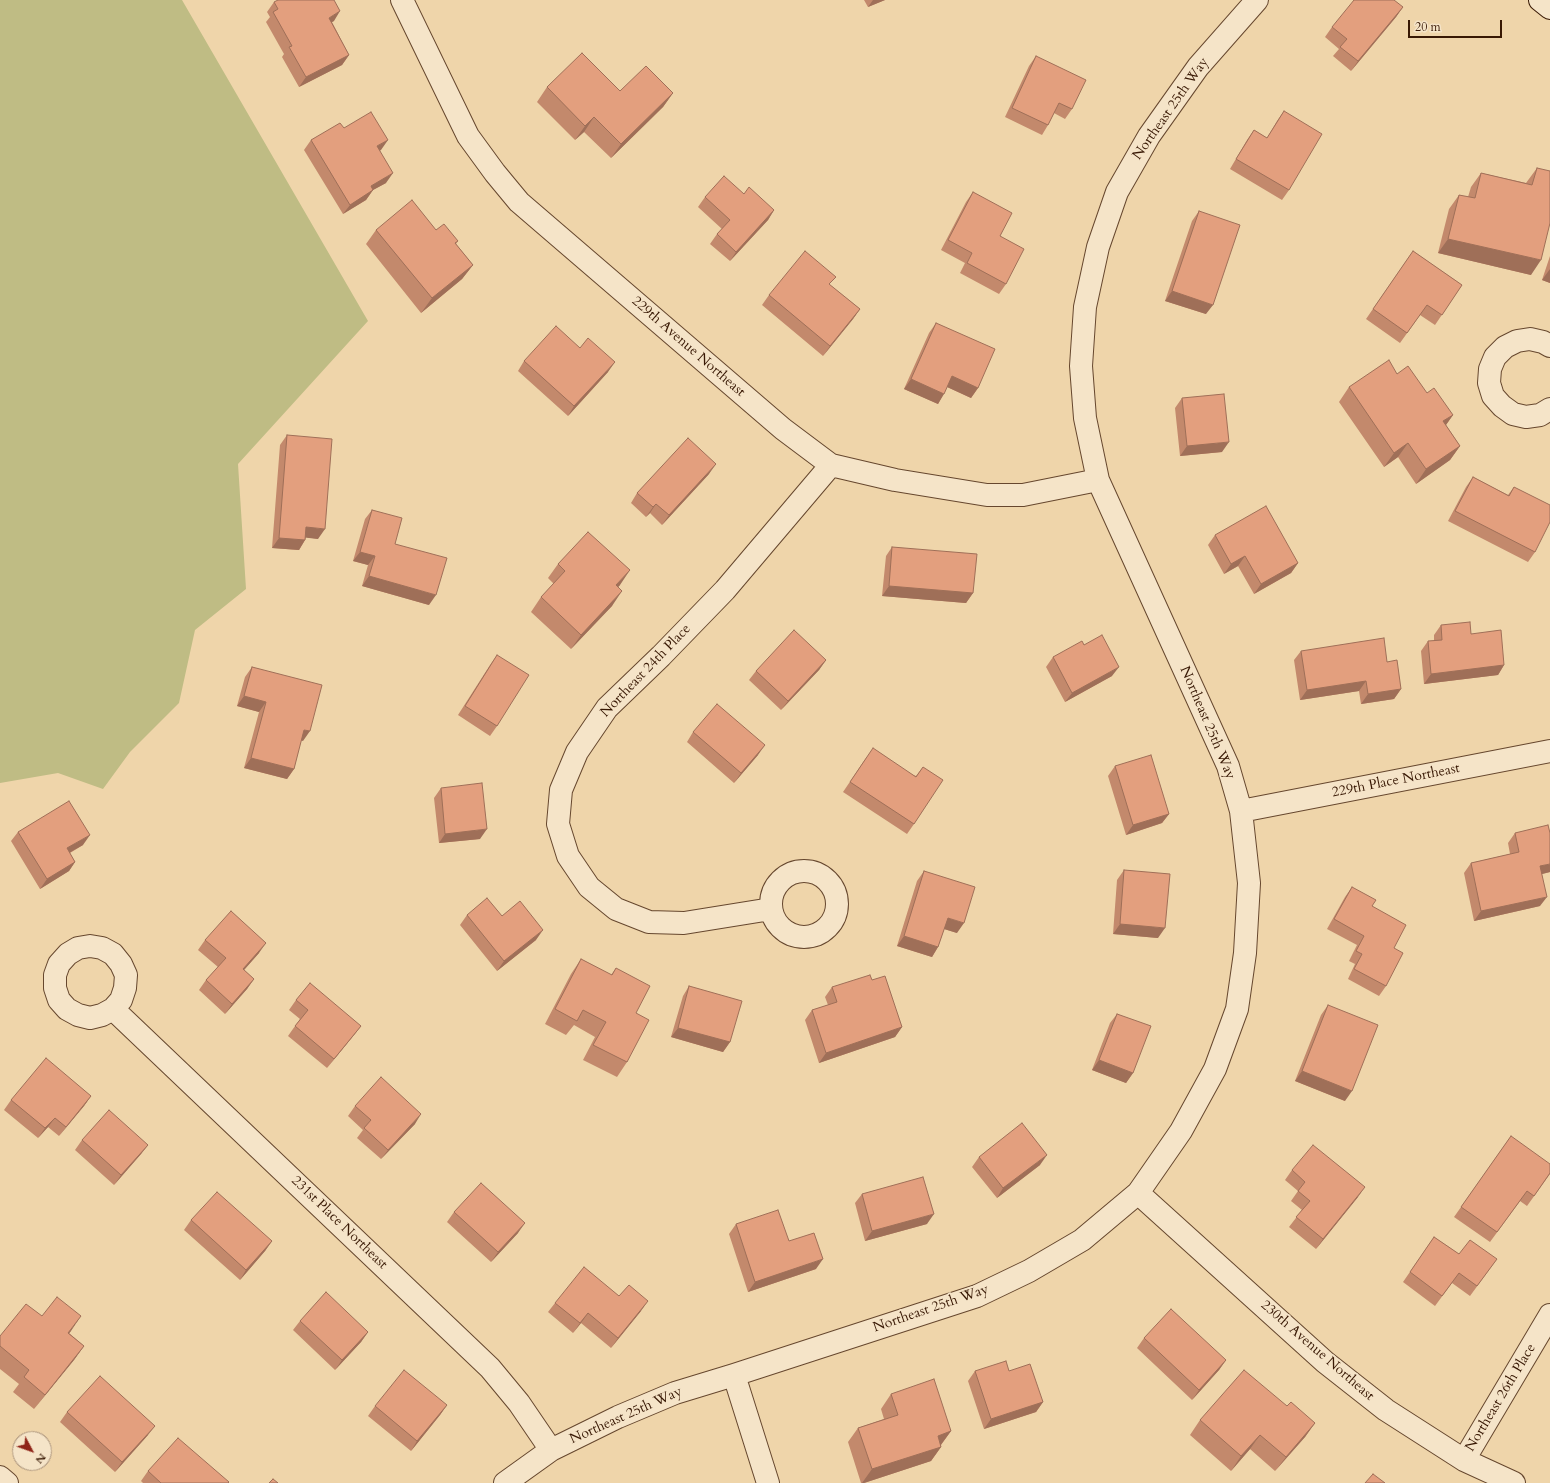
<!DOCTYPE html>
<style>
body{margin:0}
#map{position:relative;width:1550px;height:1483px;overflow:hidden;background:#efd5aa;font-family:Cardo,serif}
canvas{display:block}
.north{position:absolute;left:12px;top:1431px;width:40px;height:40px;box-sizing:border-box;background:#f5e4c8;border:1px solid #a9927a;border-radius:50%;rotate:131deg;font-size:11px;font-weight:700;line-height:16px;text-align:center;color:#381804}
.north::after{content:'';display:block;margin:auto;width:14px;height:18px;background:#8f2418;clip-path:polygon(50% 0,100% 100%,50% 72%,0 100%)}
.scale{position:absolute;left:1408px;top:20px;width:94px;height:18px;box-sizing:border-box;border:2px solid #381804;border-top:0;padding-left:5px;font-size:12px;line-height:14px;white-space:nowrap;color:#381804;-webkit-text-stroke:3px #f5e4c8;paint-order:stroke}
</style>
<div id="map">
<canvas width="1550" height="1483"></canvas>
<div class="north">N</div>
<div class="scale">20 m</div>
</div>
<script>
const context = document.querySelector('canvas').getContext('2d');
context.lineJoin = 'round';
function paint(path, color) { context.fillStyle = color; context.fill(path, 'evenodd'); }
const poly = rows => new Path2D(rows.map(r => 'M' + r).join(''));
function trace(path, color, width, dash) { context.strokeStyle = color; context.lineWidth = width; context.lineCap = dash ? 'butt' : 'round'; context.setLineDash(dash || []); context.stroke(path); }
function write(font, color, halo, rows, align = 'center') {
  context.font = font + ' Cardo,serif'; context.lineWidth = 3.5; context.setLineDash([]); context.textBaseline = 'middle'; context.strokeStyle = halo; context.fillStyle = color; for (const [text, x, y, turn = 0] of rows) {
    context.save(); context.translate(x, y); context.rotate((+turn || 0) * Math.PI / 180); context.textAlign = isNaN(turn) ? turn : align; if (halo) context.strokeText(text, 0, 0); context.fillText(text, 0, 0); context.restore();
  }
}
const green = poly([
 [0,0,182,0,368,321,238,464,246,589,195,630,179,703,130,752,103,789,58,773,0,783]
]);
const minor = poly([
 [402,0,468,136,495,173,519,202,783,429,831,465,895,480,987,495,1023,495,1098,480],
 [1550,346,1543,342,1530,339,1517,341,1505,347,1495,357,1490,369,1489,383,1493,396,1502,406,1513,414,1526,417,1540,415,1550,409],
 [1241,811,1550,751],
 '771 904a33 33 0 1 1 66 0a33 33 0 1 1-66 0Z',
 [771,909,684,923,649,922,616,909,589,887,568,856,558,824,561,790,577,752,607,708,661,656,725,590,831,465],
 [113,1009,102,1015,90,1018,78,1015,67,1009,59,1000,55,988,55,975,59,964,68,954,78,948,90,946,102,948,113,954,121,964,126,975,125,988,121,1000,113,1009,490,1368,519,1403,551,1450],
 [1138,1193,1325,1362,1386,1410,1464,1460,1514,1483],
 [734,1375,768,1483],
 [1464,1460,1550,1315],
 [0,1477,7,1483],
 [505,1483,551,1450,618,1417,675,1393,734,1375,977,1296,1029,1271,1082,1240,1138,1193,1181,1131,1215,1069,1237,1009,1245,953,1249,883,1241,811,1228,766,1098,480,1085,418,1081,366,1085,307,1098,247,1117,192,1149,136,1198,67,1257,0]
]);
const secondary = poly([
 [1540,0,1550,8]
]);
const wall = poly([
 [864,0,885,0,868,7],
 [274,2,334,21,332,22,349,55,342,65,299,87,282,57,284,54,266,22,270,17,267,12],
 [1403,7,1396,17,1351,71,1333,56,1339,49,1325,37,1332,27],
 [1036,56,1072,109,1065,119,1054,113,1048,125,1042,135,1005,117,1029,66],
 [547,87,620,91,673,93,663,107,611,158,584,132,575,140,537,102],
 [1284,111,1289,190,1282,200,1230,169,1247,140,1254,130,1267,138,1277,121],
 [344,128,381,150,380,150,386,183,373,190,366,200,343,214,304,150,311,140],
 [1537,168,1531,275,1438,253,1449,209,1459,195,1468,197,1471,187,1481,173,1526,183],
 [973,192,1006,284,999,294,960,273,965,263,941,250,966,202],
 [705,197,774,210,768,220,730,261,710,244,717,234,722,229,698,207],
 [1199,211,1206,314,1165,301,1192,221],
 [376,230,436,230,458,241,456,244,473,265,462,279,421,313,366,244],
 [1413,251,1462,285,1435,325,1420,315,1400,343,1366,319],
 [1550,256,1550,283,1542,280],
 [830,285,860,309,853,319,823,356,762,305,769,295],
 [936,323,978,388,971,398,947,387,938,404,904,389,929,333],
 [580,348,608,372,568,416,518,371,524,361],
 [1397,374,1427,393,1453,415,1446,425,1460,446,1450,460,1416,484,1398,457,1384,467,1339,402,1349,387],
 [1182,398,1222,452,1180,456,1175,408],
 [287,435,318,539,306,537,305,540,299,550,272,548,280,445],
 [709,474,662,525,650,513,646,517,631,503,637,493],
 [1473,477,1508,495,1514,487,1535,552,1528,562,1448,521,1466,487],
 [372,510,429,605,362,586,368,565,353,561,365,519],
 [1215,535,1298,563,1291,573,1254,594,1238,566,1224,574,1208,545],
 [892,547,973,593,966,603,882,596,886,556],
 [558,564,620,585,618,587,612,606,571,649,531,612,541,597,554,584,548,578],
 [1441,625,1504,665,1498,675,1424,684,1421,651,1428,641,1434,641,1434,635],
 [1084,645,1112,676,1065,702,1046,667,1053,657],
 [1301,651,1387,662,1401,689,1394,699,1361,704,1359,691,1300,700,1294,660],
 [497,655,497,726,490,736,458,715,490,665],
 [826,660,819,670,781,710,749,680,756,671],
 [252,667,303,741,301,740,294,769,287,779,244,768,259,712,237,706,245,677],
 [693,732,758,755,734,783,687,742],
 [866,758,916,776,923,767,914,824,907,834,843,792],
 [1115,766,1169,814,1162,823,1126,835,1108,776],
 [441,788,480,839,439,843,434,798],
 [18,832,83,845,70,853,75,862,69,871,40,889,11,841],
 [1515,833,1550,872,1542,874,1540,906,1474,921,1464,873,1471,863,1510,854,1508,843],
 [1124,870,1158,938,1113,934,1117,880],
 [924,871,957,933,944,929,938,947,932,957,897,946,917,881],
 [1352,887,1372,906,1394,948,1386,986,1379,996,1348,979,1355,964,1349,961,1357,945,1327,929,1345,897],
 [467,915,502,916,536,940,497,971,460,925],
 [205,940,259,953,244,970,254,979,247,989,225,1014,199,990,206,980,218,967,198,950],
 [581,959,611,975,616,968,636,1013,627,1062,617,1077,583,1060,595,1037,574,1025,566,1035,545,1024,571,974],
 [689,986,730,1042,723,1052,671,1037,683,996],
 [832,987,902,1027,895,1037,819,1063,805,1020,812,1010,828,1005,825,997],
 [296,1000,361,1026,354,1035,327,1068,288,1036,300,1019,289,1010],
 [1328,1005,1345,1101,1295,1081,1321,1015],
 [1117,1014,1133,1073,1126,1083,1092,1070,1110,1023],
 [91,1096,84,1106,59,1136,48,1127,38,1138,4,1110,11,1100],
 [355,1106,415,1124,381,1159,357,1138,363,1130,348,1116],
 [1511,1136,1550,1174,1527,1206,1520,1201,1490,1242,1454,1217],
 [82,1140,148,1145,141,1154,114,1185,75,1150],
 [979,1157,1040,1165,997,1198,972,1167],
 [1292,1170,1358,1197,1316,1249,1289,1227,1302,1210,1291,1201,1298,1191,1285,1180],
 [862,1194,927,1224,865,1241,855,1203],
 [454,1212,518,1233,491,1262,447,1222],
 [191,1220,272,1241,265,1251,240,1280,184,1230],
 [736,1224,789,1241,816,1269,748,1292,729,1234],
 [1434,1237,1459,1254,1497,1259,1470,1296,1452,1283,1435,1306,1403,1282],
 [619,1296,641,1311,611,1348,581,1323,573,1333,548,1312,555,1303],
 [42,1316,71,1331,69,1333,84,1346,74,1360,34,1409,13,1392,19,1384,0,1369,0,1336],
 [300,1321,368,1332,361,1342,335,1370,293,1330],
 [1144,1338,1226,1360,1219,1370,1192,1400,1137,1348],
 [975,1371,1009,1371,1043,1402,1036,1412,984,1429,968,1381],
 [891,1394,951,1431,941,1445,941,1447,931,1461,864,1483,861,1483,848,1442,858,1428,884,1419,881,1409],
 [447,1405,440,1415,411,1451,368,1416,375,1406],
 [1287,1406,1315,1423,1305,1437,1275,1471,1250,1449,1231,1471,1190,1435,1200,1420],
 [67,1412,148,1435,115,1472,60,1422],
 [148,1471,228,1483,143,1483,141,1481]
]);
const shadedWall = poly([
 [873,0,885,0,868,7],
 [1403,7,1396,17,1351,71,1358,61],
 [340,11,334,21,322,27,329,18],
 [349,55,342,65,299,87,306,77],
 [673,93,663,107,611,158,621,144],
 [594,117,584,132,575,140,585,126],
 [388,140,381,150,370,156,377,146],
 [393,173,386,183,373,190,366,200,343,214,350,205,371,186],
 [774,210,768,220,730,261,736,252],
 [1448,239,1541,260,1531,275,1438,253],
 [473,265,462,279,421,313,432,298],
 [1550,269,1550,283,1542,280],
 [1172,291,1213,305,1206,314,1165,301],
 [860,309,853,319,823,356,830,346],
 [615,362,608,372,568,416,574,406],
 [952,376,978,388,971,398,945,386],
 [911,379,944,394,938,404,904,389],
 [1453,415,1443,429,1443,421],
 [1229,442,1222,452,1180,456,1187,446],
 [1408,443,1398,457,1384,467,1394,453],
 [1460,446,1450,460,1416,484,1426,469],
 [716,464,709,474,662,525,669,515],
 [656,504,650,513,646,517,653,507],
 [306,527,325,529,318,539,300,537],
 [279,538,305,540,299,550,272,548],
 [360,552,375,556,368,565,353,561],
 [1245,556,1238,566,1224,574,1231,564],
 [1298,563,1291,573,1254,594,1261,584],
 [630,570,620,585,606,600,616,585],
 [369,576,436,595,429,605,362,586],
 [889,586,973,593,966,603,882,596],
 [622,591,612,606,571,649,581,635],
 [826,660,819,670,781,710,788,701],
 [1504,665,1498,675,1424,684,1431,674],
 [1119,667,1112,676,1065,702,1072,693],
 [1366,681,1359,691,1300,700,1307,690],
 [1401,689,1394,699,1361,704,1368,694],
 [244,696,266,702,259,712,237,706],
 [304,730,310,731,303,741,297,739],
 [765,745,758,755,734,783,741,773],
 [251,758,294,769,287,779,244,768],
 [1169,814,1162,823,1126,835,1133,825],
 [487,829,480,839,439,843,445,834],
 [90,835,83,845,60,858,67,848],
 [75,862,69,871,40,889,47,879],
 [1550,864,1550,872,1534,876,1540,866],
 [1547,897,1540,906,1474,921,1481,911],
 [948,918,964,923,957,933,941,928],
 [1120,924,1165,928,1158,938,1113,934],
 [543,930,536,940,497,971,504,961],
 [904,936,938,947,932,957,897,946],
 [266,943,259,953,236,979,243,969],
 [254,979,247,989,225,1014,232,1004],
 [361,1026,354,1035,327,1068,334,1059],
 [902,1027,895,1037,819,1063,826,1053],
 [678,1028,730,1042,723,1052,671,1037],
 [1099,1060,1133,1073,1126,1083,1092,1070],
 [1302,1071,1352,1091,1345,1101,1295,1081],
 [91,1096,84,1106,59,1136,66,1127],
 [421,1114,415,1124,381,1159,388,1150],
 [55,1118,48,1127,38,1138,45,1128],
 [148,1145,141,1154,114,1185,121,1175],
 [1047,1155,1040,1165,997,1198,1003,1188],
 [1365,1187,1358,1197,1316,1249,1323,1239],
 [934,1214,927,1224,865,1241,872,1231],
 [525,1223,518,1233,491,1262,498,1252],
 [272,1241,265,1251,240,1280,246,1270],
 [823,1259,816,1269,748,1292,755,1282],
 [648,1301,641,1311,611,1348,618,1338],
 [588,1313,581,1323,573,1333,580,1323],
 [81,1316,71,1331,58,1347,68,1333],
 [368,1332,361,1342,335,1370,342,1360],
 [84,1346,74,1360,34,1409,45,1395],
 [1226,1360,1219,1370,1192,1400,1199,1390],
 [1043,1402,1036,1412,984,1429,991,1419],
 [447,1405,440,1415,411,1451,417,1441],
 [1315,1423,1305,1437,1275,1471,1286,1457],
 [155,1426,148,1435,115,1472,122,1462],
 [951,1431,940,1446,938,1436],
 [1260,1435,1250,1449,1231,1471,1241,1456],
 [941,1447,931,1461,864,1483,862,1483,872,1469]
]);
const building = poly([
 [278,0,334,0,340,11,329,18,349,55,306,77,289,47,292,46,273,12,278,9,274,2,278,0],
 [1354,0,1394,0,1403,7,1358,61,1340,47,1347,39,1332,27,1354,0],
 [582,53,620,91,646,66,673,93,621,144,594,117,585,126,547,87,582,53],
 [1036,56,1086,80,1072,109,1059,103,1048,125,1012,108,1036,56],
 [1284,111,1322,134,1289,190,1236,159,1254,130,1267,138,1284,111],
 [371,112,388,140,377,146,393,173,371,186,373,190,350,205,311,140,340,123,344,128,371,112],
 [1537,168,1550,171,1550,223,1541,260,1448,239,1459,195,1475,198,1481,173,1532,185,1537,168],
 [724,176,744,194,749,187,774,210,736,252,717,234,730,220,705,197,724,176],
 [973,192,1012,213,1000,236,1024,249,1006,284,967,263,972,253,948,240,973,192],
 [412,200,436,230,444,224,458,241,455,243,473,265,432,298,376,230,412,200],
 [1199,211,1240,225,1213,305,1172,291,1199,211],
 [805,251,836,277,829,284,860,309,830,346,769,295,805,251],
 [1413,251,1462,285,1442,315,1427,305,1407,333,1373,309,1413,251],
 [936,323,995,349,978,388,952,376,944,394,911,379,936,323],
 [556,326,580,348,588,338,615,362,574,406,524,361,556,326],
 [1389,360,1397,374,1408,366,1427,393,1434,388,1453,415,1443,421,1460,446,1426,469,1408,443,1394,453,1349,387,1389,360],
 [1224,394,1229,442,1187,446,1182,398,1224,394],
 [287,435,332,439,325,529,306,527,305,540,279,538,287,435],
 [688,438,716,464,669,515,656,504,653,507,637,493,688,438],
 [1473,477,1509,496,1514,487,1550,505,1550,522,1535,552,1455,511,1473,477],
 [1266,506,1298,563,1261,584,1245,556,1231,564,1215,535,1266,506],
 [372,510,402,518,395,544,447,558,436,595,369,576,375,556,360,552,372,510],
 [588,532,630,570,616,585,622,591,581,635,541,597,565,571,558,564,588,532],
 [892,547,977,554,973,593,889,586,892,547],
 [1470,622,1471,634,1501,630,1504,665,1431,674,1428,641,1442,640,1441,625,1470,622],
 [794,630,826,660,788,701,756,671,794,630],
 [1102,635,1119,667,1072,693,1053,657,1082,641,1084,645,1102,635],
 [1384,638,1387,662,1397,660,1401,689,1368,694,1366,681,1307,690,1301,651,1384,638],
 [497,655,529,675,497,726,465,706,497,655],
 [252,667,322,685,310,731,304,730,294,769,251,758,266,702,244,696,252,667],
 [717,704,765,745,741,773,693,732,717,704],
 [873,748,916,777,923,767,943,780,914,824,850,782,873,748],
 [1151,755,1169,814,1133,825,1115,766,1151,755],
 [482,783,487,829,445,834,441,788,482,783],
 [69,801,90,835,67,848,75,862,47,879,18,832,69,801],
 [1548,825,1550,833,1550,864,1540,866,1547,897,1481,911,1471,863,1519,852,1515,833,1548,825],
 [1124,870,1170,874,1165,928,1120,924,1124,870],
 [924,871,975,887,964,923,948,918,938,947,904,936,924,871],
 [1352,887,1376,900,1372,906,1406,925,1394,948,1403,953,1386,986,1354,969,1362,954,1356,951,1364,936,1334,919,1352,887],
 [487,898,502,916,520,901,543,930,504,961,467,915,487,898],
 [231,911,266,943,243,969,254,979,232,1004,206,980,226,958,205,940,231,911],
 [581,959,612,975,616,968,650,986,636,1013,649,1020,627,1062,593,1045,606,1022,583,1010,577,1021,555,1009,581,959],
 [870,975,872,980,885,976,902,1027,826,1053,812,1010,837,1002,832,987,870,975],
 [310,983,361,1026,334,1059,295,1026,308,1010,296,1000,310,983],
 [689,986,742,1001,730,1042,678,1028,689,986],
 [1328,1005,1378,1025,1352,1091,1302,1071,1328,1005],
 [1117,1014,1151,1026,1133,1073,1099,1060,1117,1014],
 [46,1058,91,1096,66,1127,55,1118,45,1128,11,1100,46,1058],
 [381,1077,421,1114,388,1150,364,1128,371,1120,355,1106,381,1077],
 [109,1110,148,1145,121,1175,82,1140,109,1110],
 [1022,1123,1047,1155,1003,1188,979,1157,1022,1123],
 [1511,1136,1550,1164,1550,1173,1534,1196,1527,1191,1497,1232,1461,1207,1511,1136],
 [1313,1145,1365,1187,1323,1239,1296,1217,1310,1201,1298,1191,1305,1182,1292,1170,1313,1145],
 [923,1177,934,1214,872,1231,862,1194,923,1177],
 [481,1183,525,1223,498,1252,454,1212,481,1183],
 [217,1192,272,1241,246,1270,191,1220,217,1192],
 [778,1210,789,1241,814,1233,823,1259,755,1282,736,1224,778,1210],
 [1434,1237,1459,1254,1470,1240,1497,1259,1477,1286,1459,1273,1442,1296,1410,1272,1434,1237],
 [584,1267,619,1296,629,1285,648,1301,618,1338,588,1313,580,1323,555,1303,584,1267],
 [326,1292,368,1332,342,1360,300,1321,326,1292],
 [57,1297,81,1316,68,1333,84,1346,45,1395,24,1377,29,1370,0,1346,0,1336,26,1304,42,1316,57,1297],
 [1171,1309,1226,1360,1199,1390,1144,1338,1171,1309],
 [1006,1361,1009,1371,1030,1364,1043,1402,991,1419,975,1371,1006,1361],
 [404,1370,447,1405,417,1441,375,1406,404,1370],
 [1244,1370,1287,1406,1291,1402,1315,1423,1286,1457,1260,1435,1241,1456,1200,1420,1244,1370],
 [100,1376,155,1426,122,1462,67,1412,100,1376],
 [934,1379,951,1431,938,1436,941,1447,872,1469,858,1428,898,1415,891,1394,934,1379],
 [178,1438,229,1482,228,1483,161,1483,148,1471,178,1438],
 [1373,1474,1385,1483,1365,1483,1373,1474],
 [273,1479,278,1483,269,1483,273,1479]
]);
const streetNames = [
 ["Northeast 25th Way",1171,109,-55],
 ["229th Avenue Northeast",688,347,41],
 ["Northeast 24th Place",646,671,-46],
 ["Northeast 25th Way",1207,723,67],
 ["229th Place Northeast",1396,781,-11],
 ["231st Place Northeast",339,1223,44],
 ["Northeast 25th Way",931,1309,-19],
 ["230th Avenue Northeast",1317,1351,41],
 ["Northeast 26th Place",1501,1398,-59],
 ["Northeast 25th Way",626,1416,-24]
];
paint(green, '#bfbc84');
trace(minor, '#66472e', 24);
trace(secondary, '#381804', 24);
trace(minor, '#f5e4c8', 22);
trace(secondary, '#f5e4c8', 22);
paint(wall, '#c3896c');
paint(shadedWall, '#9f6f58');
paint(building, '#e39f7e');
trace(building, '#9f6f58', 1);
write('14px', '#381804', '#f5e4c8', streetNames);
</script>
